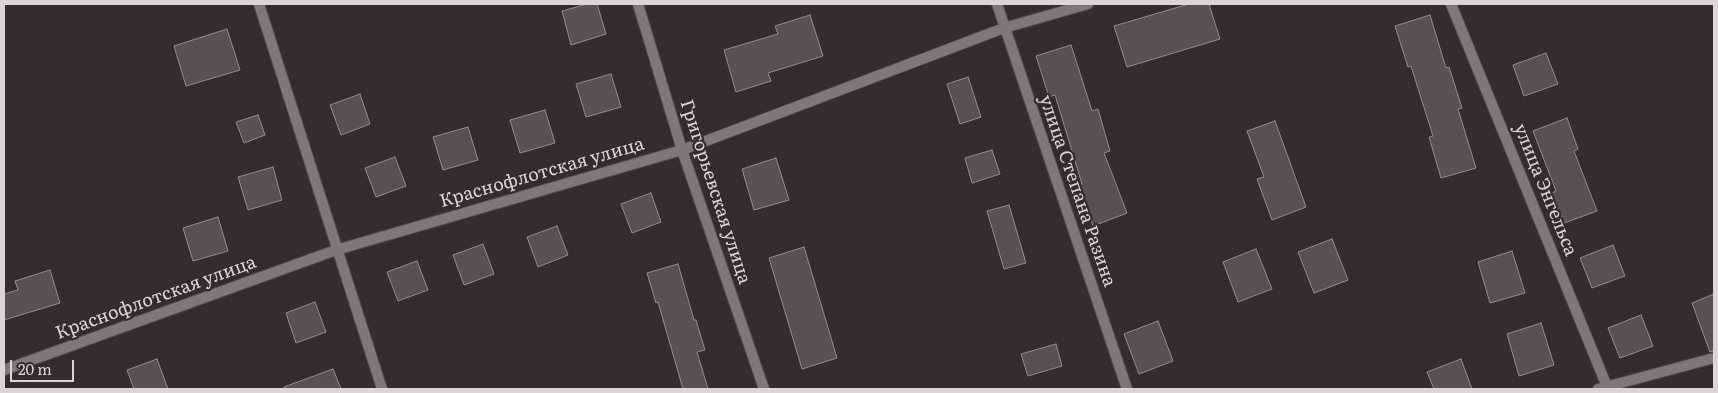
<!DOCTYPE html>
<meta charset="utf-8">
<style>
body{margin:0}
#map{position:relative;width:1718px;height:393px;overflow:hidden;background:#362b2d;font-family:Literata,serif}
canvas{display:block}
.frame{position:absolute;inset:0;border:5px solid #dcd4d5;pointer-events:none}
.scale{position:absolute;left:10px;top:360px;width:64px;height:22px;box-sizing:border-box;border:2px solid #dcd4d5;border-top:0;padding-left:6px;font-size:15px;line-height:18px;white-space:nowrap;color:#dcd4d5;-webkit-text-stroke:4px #362b2d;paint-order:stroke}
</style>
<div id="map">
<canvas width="1718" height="393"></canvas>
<div class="frame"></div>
<div class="scale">20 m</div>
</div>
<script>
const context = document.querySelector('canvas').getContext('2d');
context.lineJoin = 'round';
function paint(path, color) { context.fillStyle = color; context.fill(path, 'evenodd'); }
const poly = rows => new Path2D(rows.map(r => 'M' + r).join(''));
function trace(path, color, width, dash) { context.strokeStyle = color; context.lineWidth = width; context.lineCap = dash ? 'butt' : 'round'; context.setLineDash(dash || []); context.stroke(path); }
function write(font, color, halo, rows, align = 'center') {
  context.font = font + ' Literata,serif'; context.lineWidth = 4.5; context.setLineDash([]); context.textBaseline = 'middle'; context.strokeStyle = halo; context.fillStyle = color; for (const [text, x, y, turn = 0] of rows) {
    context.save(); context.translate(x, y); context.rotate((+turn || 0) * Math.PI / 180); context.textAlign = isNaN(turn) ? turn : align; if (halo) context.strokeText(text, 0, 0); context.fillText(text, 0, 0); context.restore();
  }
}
const building = poly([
 [587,4,597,4,606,34,571,45,562,11,587,4],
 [1189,4,1209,4,1220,39,1127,67,1114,26,1189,4],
 [810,15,823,56,768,73,771,81,736,92,724,50,778,34,775,26,810,15],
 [1430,15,1446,68,1449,67,1462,108,1458,109,1476,168,1441,178,1429,137,1433,136,1411,66,1408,67,1395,26,1430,15],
 [227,29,240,70,186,86,174,46,227,29],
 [1071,45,1092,111,1098,109,1110,151,1104,153,1127,213,1093,226,1078,186,1082,184,1055,95,1049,97,1036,56,1071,45],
 [1546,53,1558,84,1524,96,1513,65,1546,53],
 [611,74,621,107,586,117,576,84,611,74],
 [968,77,981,117,960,124,947,84,968,77],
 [360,94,370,124,341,135,330,105,360,94],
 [545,110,555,143,520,153,510,120,545,110],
 [258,115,265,135,244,143,236,122,258,115],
 [1567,118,1578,149,1574,151,1597,211,1564,223,1552,193,1556,191,1533,131,1567,118],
 [1275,121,1306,207,1272,220,1257,179,1264,177,1247,131,1275,121],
 [468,127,478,160,443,170,433,137,468,127],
 [992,150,1000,174,972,183,965,158,992,150],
 [395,157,406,186,376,197,365,168,395,157],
 [776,158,789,200,754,210,742,169,776,158],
 [273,167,282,200,248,210,238,177,273,167],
 [651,193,661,222,632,233,621,204,651,193],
 [1009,205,1026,263,1004,269,987,211,1009,205],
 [218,217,228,251,193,261,183,228,218,217],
 [557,226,568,255,538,267,527,237,557,226],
 [1332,239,1348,280,1314,293,1298,252,1332,239],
 [483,244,494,274,464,285,453,255,483,244],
 [1613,245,1625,276,1592,288,1580,258,1613,245],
 [804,247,837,358,802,369,769,258,804,247],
 [1256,249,1272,289,1238,302,1223,262,1256,249],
 [1512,251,1525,293,1490,303,1478,262,1512,251],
 [417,261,428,290,398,301,387,272,417,261],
 [678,264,694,320,696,320,705,350,697,352,708,389,683,389,658,302,656,303,647,273,678,264],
 [50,270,60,303,4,320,4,294,18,290,15,281,50,270],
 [1714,294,1714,351,1710,352,1692,303,1714,294],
 [315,302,326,332,296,343,286,313,315,302],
 [1641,315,1653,346,1620,358,1608,328,1641,315],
 [1158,321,1173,361,1139,374,1124,334,1158,321],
 [1541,323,1554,365,1519,376,1507,334,1541,323],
 [1056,344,1062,366,1028,376,1021,354,1056,344],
 [157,359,168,389,134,389,127,370,157,359],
 [1461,359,1472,389,1434,389,1427,372,1461,359],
 [333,369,341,389,284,389,284,387,333,369]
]);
const street = poly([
 [259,4,382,389],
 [638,4,682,150,764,389],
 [997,4,1127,389],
 [1451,4,1608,389],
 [4,370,336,250,682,150,1004,28,1088,4],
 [1598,389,1714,358]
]);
const streetNames = [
 ["Краснофлотская улица",542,173,-16],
 ["улица Энгельса",1545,190,68],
 ["улица Степана Разина",1077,191,71],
 ["Григорьевская улица",715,192,72],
 ["Краснофлотская улица",156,298,-20]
];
paint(building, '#5c4f51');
trace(building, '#998b8d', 1);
trace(street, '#534a4b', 12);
trace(street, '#837678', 10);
write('18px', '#dcd4d5', '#362b2d', streetNames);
</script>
